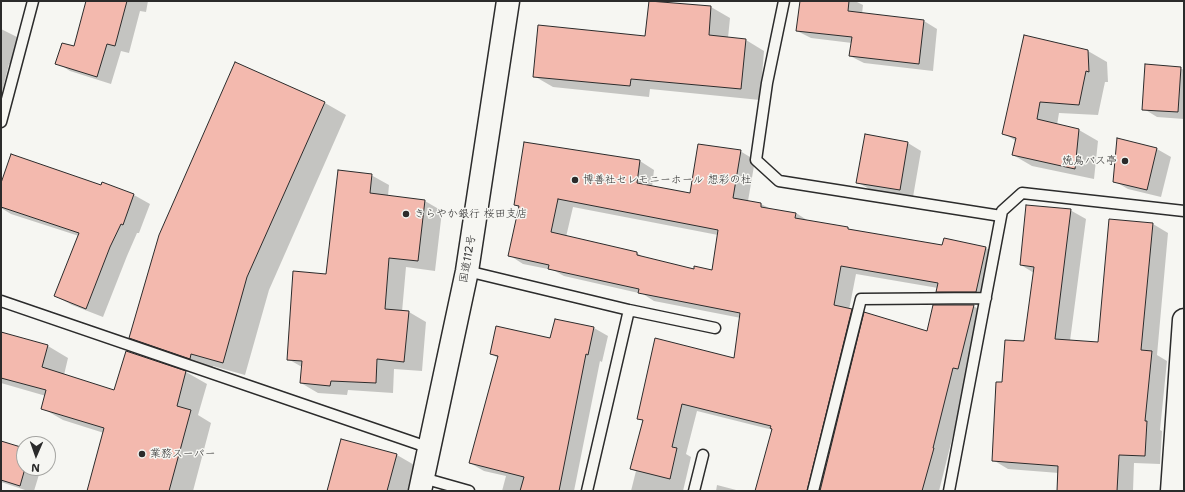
<!DOCTYPE html>
<meta charset="utf-8">
<style>
body{margin:0}
#map{position:relative;width:1185px;height:492px;overflow:hidden;background:#f6f6f2;font-family:"Shantell Sans",sans-serif}
canvas{display:block}
.frame{position:absolute;inset:0;border:2px solid #2b2b2b;pointer-events:none}
.north{position:absolute;left:16px;top:436px;width:40px;height:40px;box-sizing:border-box;background:#f6f6f2;border:1px solid #a5a5a2;border-radius:50%;rotate:182deg;font-size:11px;font-weight:700;line-height:16px;text-align:center;color:#2b2b2b}
.north::after{content:'';display:block;margin:auto;width:14px;height:18px;background:#2b2b2b;clip-path:polygon(50% 0,100% 100%,50% 72%,0 100%)}
</style>
<div id="map">
<canvas width="1185" height="492"></canvas>
<div class="frame"></div>
<div class="north">N</div>
</div>
<script>
const context = document.querySelector('canvas').getContext('2d');
context.lineJoin = 'round';
function paint(path, color) { context.fillStyle = color; context.fill(path, 'evenodd'); }
const poly = rows => new Path2D(rows.map(r => 'M' + r).join(''));
function trace(path, color, width, dash) { context.strokeStyle = color; context.lineWidth = width; context.lineCap = dash ? 'butt' : 'round'; context.setLineDash(dash || []); context.stroke(path); }
function write(font, color, halo, rows, align = 'center') {
  context.font = font + ' "Shantell Sans","Klee One",sans-serif'; context.lineWidth = 3; context.setLineDash([]); context.textBaseline = 'middle'; context.strokeStyle = halo; context.fillStyle = color; for (const [text, x, y, turn = 0] of rows) {
    context.save(); context.translate(x, y); context.rotate((+turn || 0) * Math.PI / 180); context.textAlign = isNaN(turn) ? turn : align; if (halo) context.strokeText(text, 0, 0); context.fillText(text, 0, 0); context.restore();
  }
}
const shadow = poly([
 [87,1,148,1,146,12,140,11,129,53,121,51,111,84,70,71,57,63,74,47],
 [650,1,711,7,730,18,728,38,746,40,764,51,760,100,650,89,649,97,553,87,534,76,646,37],
 [801,1,855,1,863,5,862,14,924,21,937,29,933,71,864,63,850,56,852,43,811,38,797,31],
 [1,29,21,39,14,66,9,64,1,96],
 [1088,51,1107,62,1108,82,1105,82,1098,115,1059,113,1057,125,1079,130,1098,141,1094,179,1032,166,1013,155,1016,141,1003,133],
 [1180,68,1184,70,1184,119,1157,117,1144,109],
 [325,103,346,115,269,290,245,375,213,366,211,370,152,350,130,338],
 [1118,139,1157,149,1171,157,1161,197,1128,189,1114,181],
 [908,143,921,151,913,197,871,190,857,182],
 [740,151,755,160,748,201,761,204,771,209,796,213,810,222,943,247,945,239,986,248,1000,256,991,299,951,300,937,291,938,288,856,274,849,310,864,318,927,332,973,306,988,314,973,377,968,375,939,491,756,491,773,430,697,411,686,454,691,457,683,491,631,491,636,471,631,469,644,421,638,418,735,360,741,318,654,301,643,294,564,276,553,270,523,264,509,255,520,208,515,205,640,161,654,170,652,187,691,194],
 [573,207,718,235,713,271,695,270,646,259,637,253,566,237],
 [371,175,389,185,388,196,425,201,442,211,435,271,406,267,402,312,409,312,426,322,422,371,394,369,393,393,348,390,347,395,318,393,301,383,302,367,288,359],
 [103,183,134,195,150,204,139,233,137,233,127,256,103,317,72,305,55,296,79,236,11,214,1,208,1,186,101,186],
 [1070,210,1086,219,1070,341,1099,343,1110,220,1153,224,1168,233,1157,355,1167,361,1160,430,1162,431,1160,464,1134,463,1133,491,1058,491,1059,473,1008,469,993,460,1003,383,1025,342,1034,273,1021,265],
 [555,320,594,328,608,336,602,362,600,361,574,491,502,491,506,476,484,471,470,463,498,358,491,354,551,339],
 [1,333,48,346,68,358,64,375,115,391,126,352,186,372,207,384,198,415,211,423,193,491,90,491,104,433,63,420,42,408,46,396,1,383],
 [341,440,397,455,416,466,409,491,328,491],
 [1,442,24,449,24,468,41,468,34,491,28,491,1,482],
 [717,485,740,491,716,491]
]);
const building = poly([
 [86,1,127,1,115,46,107,44,97,77,55,64,62,43,74,46,86,1],
 [649,1,711,6,709,35,746,39,741,89,631,79,630,86,533,77,538,25,645,36,649,1],
 [800,1,849,1,848,11,924,20,919,64,849,56,852,37,796,31,800,1],
 [1024,35,1088,50,1089,72,1086,71,1079,105,1040,102,1037,119,1079,129,1075,169,1012,155,1016,138,1002,134,1024,35],
 [235,62,325,102,247,277,223,363,191,354,190,359,129,338,159,235,235,62],
 [1145,64,1181,67,1178,112,1142,110,1145,64],
 [865,134,908,142,900,190,856,183,865,134],
 [1117,138,1157,148,1147,190,1113,182,1117,138],
 [524,142,640,160,637,183,690,193,698,144,741,150,733,198,761,203,761,207,796,213,795,218,848,227,848,229,942,245,944,238,986,247,976,292,936,292,938,283,841,266,834,305,852,309,807,491,755,491,772,429,770,428,771,426,682,404,672,447,677,448,670,479,630,469,643,420,637,419,655,338,734,358,740,313,638,293,639,289,548,269,549,265,508,256,519,206,514,205,524,142],
 [558,199,718,230,712,270,694,266,694,269,637,255,637,252,551,232,558,199],
 [11,154,101,185,102,182,134,194,123,225,121,224,110,247,86,309,54,296,79,233,1,207,1,183,11,154],
 [338,170,372,174,370,193,425,200,418,261,389,258,385,309,409,311,404,362,377,359,376,383,331,381,330,386,300,383,302,361,287,360,293,271,326,274,338,170],
 [1026,205,1071,209,1055,339,1098,342,1109,219,1153,223,1141,350,1152,351,1145,421,1147,421,1145,456,1119,455,1117,491,1057,491,1058,466,992,461,996,382,1002,382,1005,340,1024,341,1034,267,1020,265,1026,205],
 [933,305,974,305,958,369,953,368,933,448,934,448,922,491,820,491,864,312,927,331,933,305],
 [555,319,594,327,588,355,586,354,559,491,520,491,524,477,469,463,498,356,490,354,496,326,550,338,555,319],
 [1,332,48,345,42,367,114,390,126,351,186,371,177,406,191,410,169,491,87,491,104,428,41,409,46,390,1,378,1,332],
 [341,439,397,454,387,491,327,491,341,439],
 [1,441,24,448,24,472,20,486,1,480,1,441]
]);
const lane = poly([
 [784,1,767,83,756,160,779,181,1001,216],
 [1,122,33,1],
 [467,271,629,310,715,328],
 [1,301,430,448],
 [423,478,469,491],
 [587,491,629,310],
 [694,491,703,455],
 [813,491,861,299,986,298],
 [949,491,1002,211,1022,193,1184,211]
]);
const secondary = poly([
 [1172,491,1184,320]
]);
const highway = poly([
 [420,491,467,271,508,1]
]);
const markers = [
 [1125,161,4,"#2b2b2b"],
 [575,180,4,"#2b2b2b"],
 [406,214,4,"#2b2b2b"],
 [142,454,4,"#2b2b2b"]
];
const poiNames = [
 ["焼鳥バス亭",1117,161,"right"],
 ["博善社セレモニーホール 想彩の杜",583,180],
 ["きらやか銀行 桜田支店",414,214],
 ["業務スーパー",150,454]
];
const streetNames = [
 ["国道112号",468,259,-80]
];
paint(shadow, '#0003');
paint(building, '#f3b9ae');
trace(building, '#2b2b2b', 1);
trace(lane, '#2b2b2b', 13);
trace(secondary, '#2b2b2b', 25);
trace(highway, '#2b2b2b', 25);
trace(lane, '#f6f6f2', 10);
trace(secondary, '#f6f6f2', 22);
trace(highway, '#f6f6f2', 22);
for (const [x, y, r, color] of markers) { const dot = new Path2D(); dot.arc(x, y, r, 0, 2 * Math.PI); context.fillStyle = color; context.fill(dot); trace(dot, '#f6f6f2', 1.5); }
write('11px', '#2b2b2b', '#f6f6f2', poiNames, 'left');
write('11px', '#2b2b2b', '#f6f6f2', streetNames);
</script>
